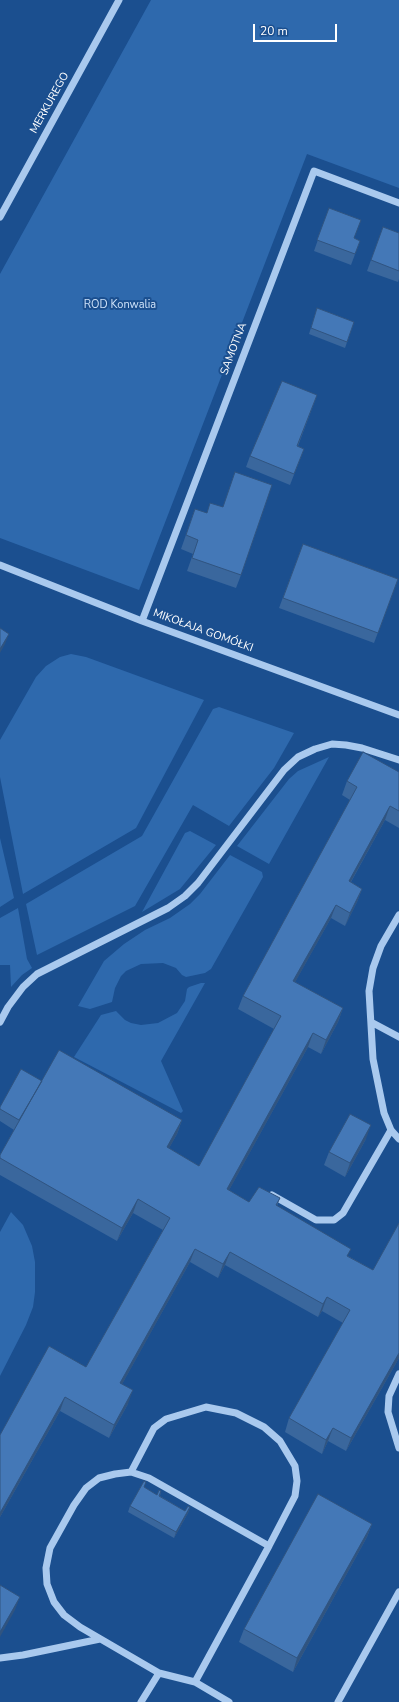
<!DOCTYPE html>
<meta charset="utf-8">
<style>
body{margin:0}
#map{position:relative;width:399px;height:1702px;overflow:hidden;background:#1b4f8f;font-family:"Nunito Sans",sans-serif}
canvas{display:block}
.scale{position:absolute;left:253px;top:24px;width:84px;height:18px;box-sizing:border-box;border:2px solid #fff;border-top:0;padding-left:5px;font-size:12px;line-height:14px;white-space:nowrap;color:#fff;-webkit-text-stroke:3px #1b4f8f;paint-order:stroke}
</style>
<div id="map">
<canvas width="399" height="1702"></canvas>
<div class="scale">20 m</div>
</div>
<script>
const context = document.querySelector('canvas').getContext('2d');
context.lineJoin = 'round';
function paint(path, color) { context.fillStyle = color; context.fill(path, 'evenodd'); }
const poly = rows => new Path2D(rows.map(r => 'M' + r).join(''));
function trace(path, color, width, dash) { context.strokeStyle = color; context.lineWidth = width; context.lineCap = dash ? 'butt' : 'round'; context.setLineDash(dash || []); context.stroke(path); }
function write(font, color, halo, rows, align = 'center') {
  context.font = font + ' "Nunito Sans",sans-serif'; context.lineWidth = 4; context.setLineDash([]); context.textBaseline = 'middle'; context.strokeStyle = halo; context.fillStyle = color; for (const [text, x, y, turn = 0] of rows) {
    context.save(); context.translate(x, y); context.rotate((+turn || 0) * Math.PI / 180); context.textAlign = isNaN(turn) ? turn : align; if (halo) context.strokeText(text, 0, 0); context.fillText(text, 0, 0); context.restore();
  }
}
const green = poly([
 [151,0,399,0,399,188,307,154,139,590,0,538,0,274],
 [71,654,86,657,204,700,136,828,23,894,0,777,0,740,36,677,46,666,60,657],
 [219,707,294,733,274,768,229,826,193,805,135,906,37,955,26,904,142,836,213,709],
 [329,757,269,864,237,846,289,779,298,771],
 [190,831,216,845,180,889,142,912,185,833],
 [0,838,14,898,0,907],
 [230,855,262,872,263,877,211,969,205,973,186,977,182,975,176,968,163,963,141,964,126,971,121,976,115,988,112,1002,90,1009,78,1006,104,961,124,944,145,930,170,918,190,904,200,894],
 [18,908,27,959,32,968,22,975,11,987,10,965,0,965,0,967,0,918],
 [201,983,205,983,161,1061,183,1111,181,1113,74,1057,101,1015,116,1011,125,1020,131,1023,141,1025,158,1023,177,1013,185,1001,187,989,189,987],
 [11,1212,23,1225,32,1246,35,1262,35,1292,33,1307,26,1325,0,1376,0,1232]
]);
const minor = poly([
 [0,217,119,0],
 [0,565,142,621,399,715],
 [142,621,314,171,399,203],
 [399,915,381,946,373,968,369,991,373,1059,384,1113,391,1130,399,1139],
 [0,1022,8,1007,23,987,37,974,168,908,185,896,198,883,284,770,298,757,315,749,332,744,346,745,362,748,399,760],
 [371,1022,399,1037],
 [272,1195,316,1220,334,1220,343,1213,391,1130],
 [399,1374,389,1396,388,1412,399,1448],
 [131,1472,154,1428,166,1419,206,1407,236,1413,264,1427,280,1441,295,1466,297,1481,295,1496,269,1546,149,1478,131,1472,115,1474,99,1478,86,1488,74,1505,50,1548,46,1568,47,1584,54,1602,64,1615,80,1627,159,1673,195,1682],
 [0,1658,23,1655,100,1639],
 [141,1702,159,1673],
 [229,1702,195,1682,269,1546],
 [338,1702,399,1592]
]);
const wall = poly([
 [329,208,354,238,360,241,351,265,314,251],
 [383,227,399,233,399,279,398,282,367,271],
 [317,308,354,322,345,348,309,334],
 [317,395,298,446,304,449,290,485,246,467,250,456],
 [195,509,241,575,236,588,187,571,193,554,181,549],
 [303,544,398,579,374,643,279,608],
 [399,772,399,828,385,820,351,882,362,889,357,902,345,926,331,918,295,982,343,1008,338,1022,321,1054,308,1047,229,1190,249,1202,280,1198,277,1206,348,1256,373,1270,399,1223,399,1358,346,1451,328,1441,322,1454,285,1432,289,1418,343,1323,322,1311,318,1317,225,1265,218,1278,190,1262,122,1384,128,1404,109,1438,60,1411,0,1517,0,1435,86,1367,163,1230,133,1213,117,1241,0,1175,0,1155,14,1130,0,1121,0,1107,42,1081,182,1120,177,1134,169,1148,199,1166,274,1029,238,1009,243,996,350,800,342,795,347,781],
 [366,1139,345,1177,324,1165,329,1152],
 [144,1487,157,1495,161,1491,160,1496,185,1511,190,1507,188,1513,174,1538,128,1512,130,1506],
 [372,1524,367,1537,293,1672,239,1642,244,1629]
]);
const shadedWall = poly([
 [9,634,5,644,0,653,0,649],
 [390,806,385,820,344,894,349,881],
 [362,889,357,902,345,926,350,913],
 [336,905,331,918,288,995,293,981],
 [343,1008,338,1022,321,1054,326,1040],
 [313,1033,308,1047,222,1203,227,1189],
 [182,1120,177,1134,162,1161,167,1147],
 [371,1125,366,1139,345,1177,350,1163],
 [138,1199,133,1213,117,1241,122,1228],
 [195,1249,190,1262,115,1397,120,1383],
 [230,1252,225,1265,218,1278,223,1264],
 [327,1297,322,1311,318,1317,323,1304],
 [399,1353,399,1358,346,1451,351,1438],
 [133,1390,128,1404,109,1438,114,1425],
 [65,1397,60,1411,0,1517,0,1513],
 [333,1428,328,1441,322,1454,326,1440],
 [190,1507,188,1513,174,1538,176,1532],
 [372,1524,367,1537,293,1672,297,1658],
 [20,1597,15,1610,0,1637,0,1632]
]);
const building = poly([
 [329,208,361,220,354,238,360,241,355,254,317,240,329,208],
 [383,227,399,233,399,271,371,260,383,227],
 [317,308,354,322,347,342,311,328,317,308],
 [282,381,317,395,297,446,304,449,294,474,250,456,282,381],
 [235,472,272,485,241,575,192,558,198,540,186,535,195,509,207,513,210,503,223,507,235,472],
 [303,544,398,579,378,633,283,598,303,544],
 [0,628,9,634,0,649,0,628],
 [363,752,399,772,399,811,390,806,349,881,362,889,350,913,336,905,293,981,343,1008,326,1040,313,1033,227,1189,249,1202,259,1187,280,1198,276,1205,351,1249,347,1256,373,1270,399,1223,399,1353,351,1438,333,1428,326,1440,289,1418,350,1310,327,1297,323,1304,230,1252,223,1264,195,1249,120,1383,133,1390,114,1425,65,1397,0,1513,0,1435,49,1346,86,1367,170,1218,138,1199,122,1228,0,1158,0,1155,59,1050,182,1120,167,1147,199,1166,281,1016,243,996,357,787,347,781,363,752],
 [21,1069,42,1081,19,1120,0,1109,0,1107,21,1069],
 [350,1114,371,1125,350,1163,329,1152,350,1114],
 [144,1481,146,1482,144,1487,157,1495,159,1490,161,1491,159,1496,185,1511,188,1506,190,1507,176,1532,130,1506,144,1481],
 [318,1494,372,1524,297,1658,244,1629,318,1494],
 [0,1585,20,1597,0,1632,0,1585]
]);
const streetNames = [
 ["MERKUREGO",50,103,-61],
 ["SAMOTNA",234,349,-69],
 ["MIKOŁAJA GOMÓŁKI",203,631,20]
];
const parkNames = [
 ["ROD Konwalia",120,305]
];
paint(green, '#2e69ad');
trace(minor, '#a9c9ee', 7);
paint(wall, '#3a679d');
paint(shadedWall, '#305480');
paint(building, '#4478b7');
trace(building, '#305480', 1);
write('11px', '#fff', '#1b4f8f', streetNames);
write('11px', '#cfe3fa', '#1b4f8f', parkNames);
</script>
